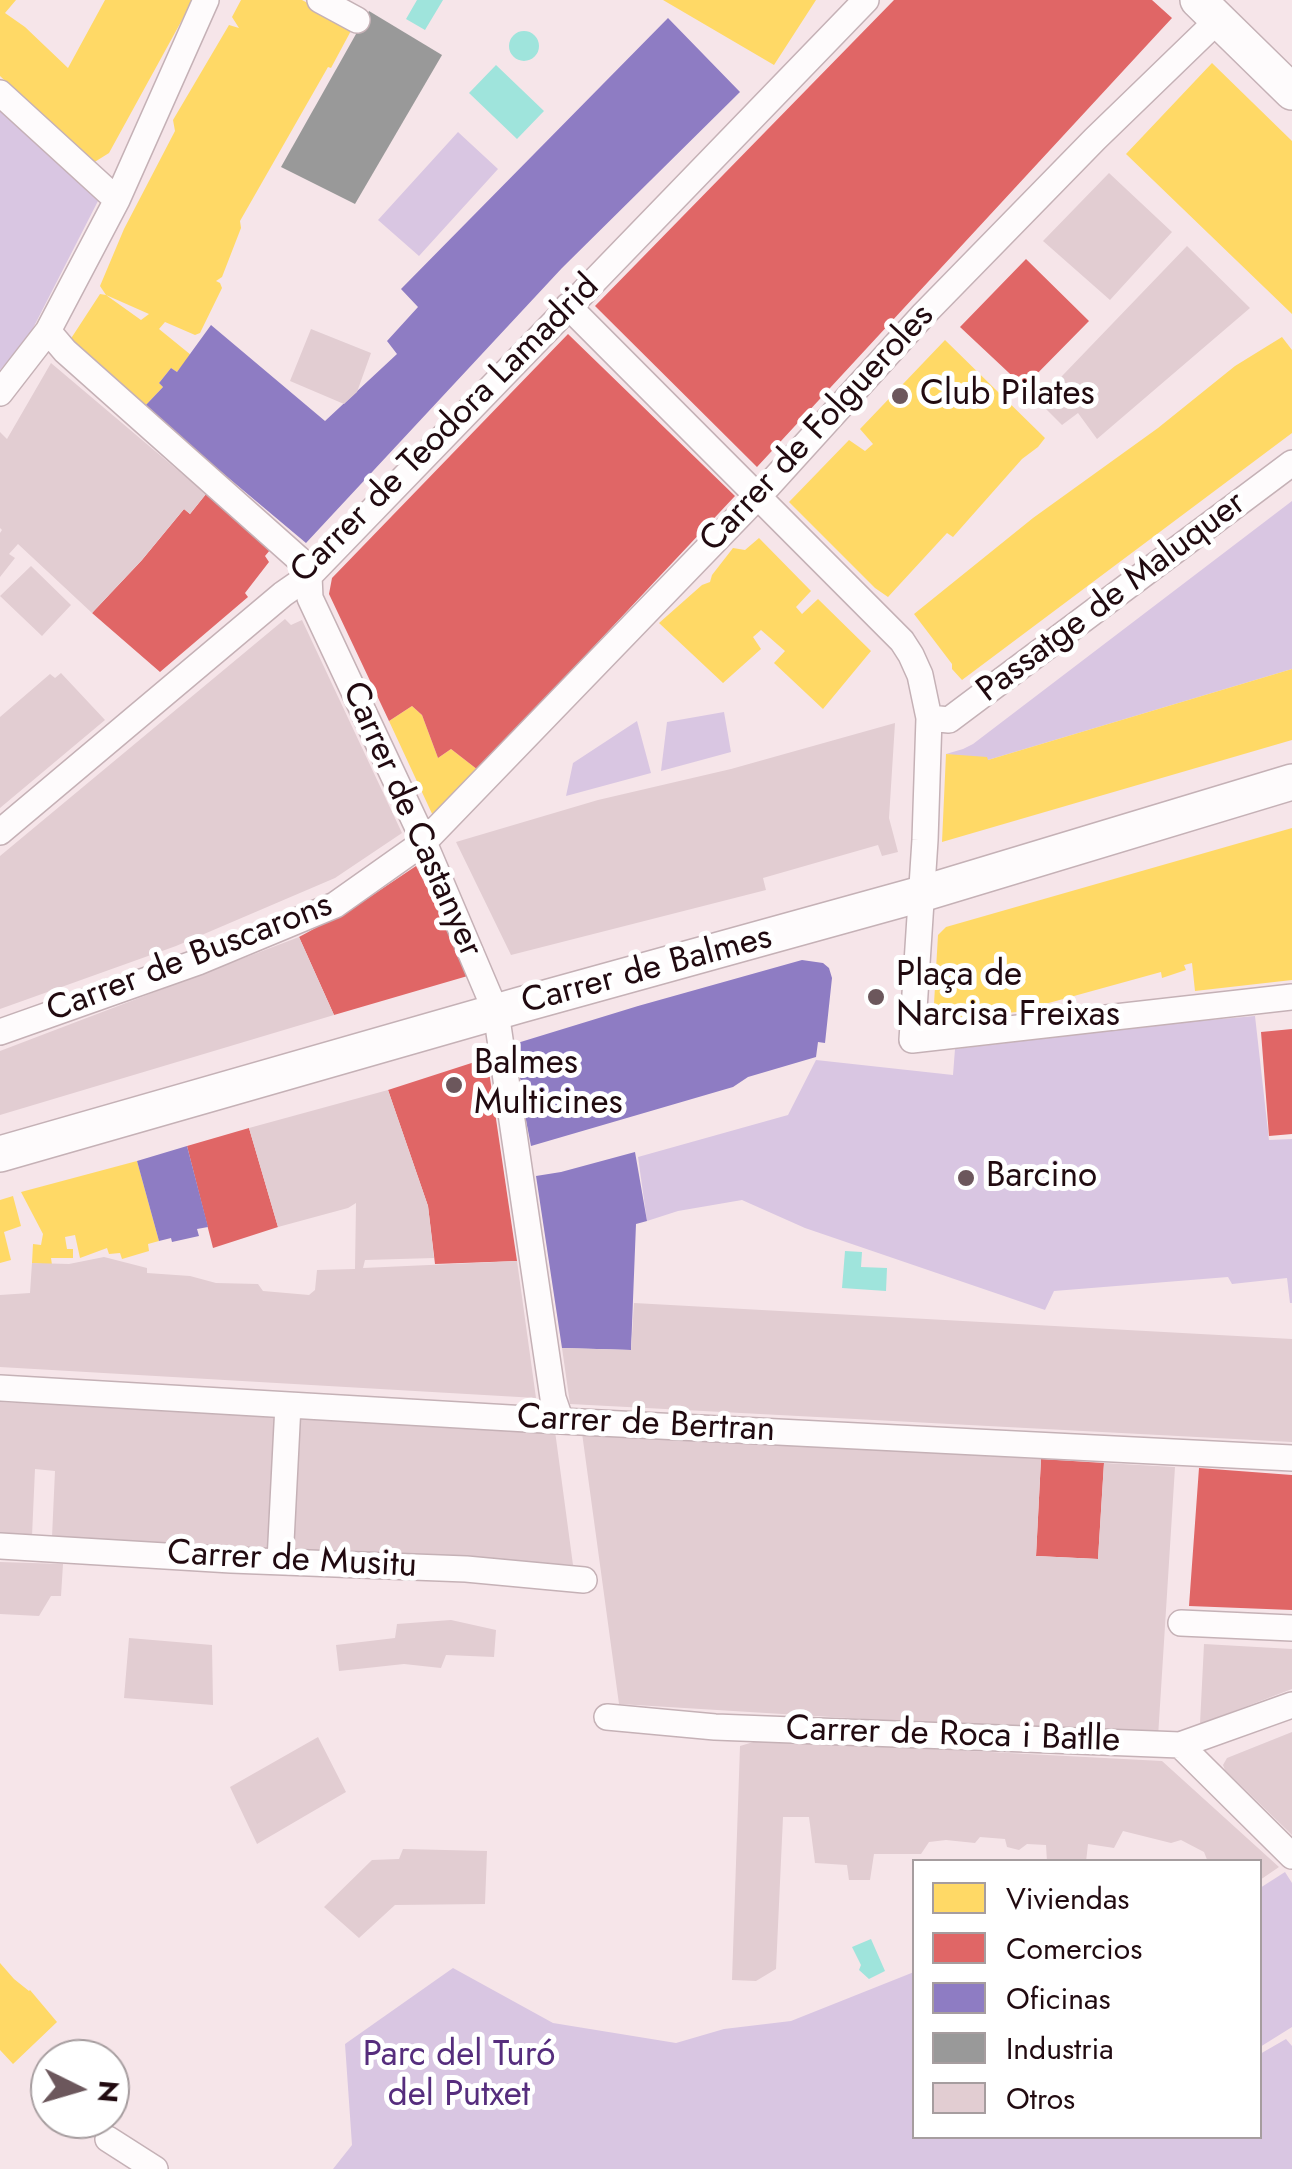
<!DOCTYPE html>
<meta charset="utf-8">
<style>
body{margin:0}
#map{position:relative;width:1292px;height:2169px;overflow:hidden;background:#f6e5e9;font-family:Jost,sans-serif}
canvas{display:block}
.legend{position:absolute;left:912px;top:1859px;width:350px;height:280px;box-sizing:border-box;background:#fff;border:2px solid #a69d9f;margin:0;padding:12px 18px;list-style:none;font-size:30px;color:#210a10}
.legend li{display:flex;align-items:center;gap:20px;height:50px}
.legend b{width:50px;border:2px solid #a69d9f}
.north{position:absolute;left:30px;top:2039px;width:100px;height:100px;box-sizing:border-box;background:#fff;border:2px solid #a69d9f;border-radius:50%;rotate:95deg;font-size:28px;font-weight:700;line-height:40px;text-align:center;color:#210a10}
.north::after{content:'';display:block;margin:auto;width:35px;height:45px;background:#6c575c;clip-path:polygon(50% 0,100% 100%,50% 72%,0 100%)}
</style>
<div id="map">
<canvas width="1292" height="2169"></canvas>
<ul class="legend">
<li><b style="height:28px;background:#ffd966"></b>Viviendas</li>
<li><b style="height:28px;background:#e06666"></b>Comercios</li>
<li><b style="height:28px;background:#8e7cc3"></b>Oficinas</li>
<li><b style="height:28px;background:#999"></b>Industria</li>
<li><b style="height:28px;background:#e2cdd2"></b>Otros</li>
</ul>
<div class="north">N</div>
</div>
<script>
const context = document.querySelector('canvas').getContext('2d');
context.lineJoin = 'round';
function paint(path, color) { context.fillStyle = color; context.fill(path, 'evenodd'); }
const poly = rows => new Path2D(rows.map(r => 'M' + r).join(''));
function trace(path, color, width, dash) { context.strokeStyle = color; context.lineWidth = width; context.lineCap = dash ? 'butt' : 'round'; context.setLineDash(dash || []); context.stroke(path); }
function write(font, color, halo, rows, align = 'center') {
  context.font = font + ' Jost,sans-serif'; context.lineWidth = 10; context.setLineDash([]); context.textBaseline = 'middle'; context.strokeStyle = halo; context.fillStyle = color; for (const [text, x, y, turn = 0] of rows) {
    context.save(); context.translate(x, y); context.rotate((+turn || 0) * Math.PI / 180); context.textAlign = isNaN(turn) ? turn : align; if (halo) context.strokeText(text, 0, 0); context.fillText(text, 0, 0); context.restore();
  }
}
const green = poly([
 [0,110,98,201,28,338,0,370],
 [458,132,498,169,419,256,378,220],
 [1292,501,1292,669,988,760,946,754,963,749,973,744],
 [724,712,731,752,661,771,667,722],
 [637,721,651,773,566,796,573,763],
 [1255,1016,1269,1140,1292,1139,1292,1303,1290,1303,1287,1278,1232,1284,1228,1277,1054,1291,1045,1310,805,1228,742,1200,678,1211,647,1221,638,1157,788,1115,816,1060,953,1075,955,1049,1175,1023],
 [1285,1872,1292,1883,1292,2027,1260,2047,1260,1888],
 [453,1968,553,2023,676,2043,724,2029,791,2021,914,1972,914,2136,1260,2136,1260,2054,1286,2039,1292,2046,1292,2169,333,2169,352,2145,345,2044]
]);
const water = poly([
 [417,0,443,0,425,30,406,19],
 '509 46a15 15 0 1 1 30 0a15 15 0 1 1-30 0Z',
 [496,65,544,111,517,139,469,93],
 [845,1251,862,1252,861,1267,887,1268,886,1291,842,1288],
 [871,1939,885,1971,869,1979,859,1970,861,1965,852,1947]
]);
const homes = poly([
 [0,0,16,0,5,13,25,27,68,68,105,0,193,0,109,153,93,163,0,76],
 [241,0,302,0,353,27,331,68,328,67,240,221,241,228,222,277,216,281,220,283,222,288,200,333,195,335,165,322,159,329,191,355,177,372,171,368,159,383,163,387,144,407,70,340,100,294,106,295,141,320,149,314,106,295,100,286,124,229,175,131,173,120,229,25,239,28,232,17],
 [663,0,816,0,774,65],
 [1212,63,1292,141,1292,314,1126,154],
 [1282,337,1292,350,1292,433,962,680,952,669,952,664,914,614,1033,518,1158,428,1235,366],
 [945,340,1045,438,1038,447,1022,459,953,537,947,533,888,597,875,588,789,502,849,440,865,451,873,444,860,429],
 [759,538,811,591,796,607,802,614,818,599,871,651,823,709,774,663,785,651,761,630,753,637,761,649,723,683,659,623,702,585,710,582,712,575,733,548,745,550],
 [1292,669,1292,740,942,842,946,754,987,757,988,760],
 [412,706,422,715,438,758,451,749,478,770,434,818,389,721],
 [1292,828,1292,980,1195,991,1192,963,1184,965,1186,970,1162,978,1161,972,1016,1012,933,1021,938,935,946,927],
 [137,1161,159,1241,148,1244,149,1251,122,1259,120,1253,109,1254,107,1248,80,1258,75,1235,65,1237,67,1249,73,1249,73,1258,51,1258,52,1265,32,1263,33,1244,41,1245,43,1234,21,1192],
 [13,1196,21,1226,4,1232,11,1260,0,1263,0,1200],
 [0,1963,14,1979,29,1991,30,1990,57,2022,13,2064,0,2050]
]);
const shops = poly([
 [894,0,1152,0,1172,18,757,467,595,306],
 [1026,259,1089,321,1024,387,960,327],
 [568,334,735,496,478,770,451,749,438,758,422,715,412,706,389,721,329,594,332,578],
 [206,494,270,550,265,556,269,562,245,593,248,597,160,672,92,613,142,560,184,509,190,514],
 [416,866,471,975,334,1015,299,937,358,905],
 [1292,1029,1292,1134,1269,1136,1261,1032],
 [487,1058,517,1261,435,1264,428,1206,388,1090],
 [249,1128,278,1227,213,1248,187,1146],
 [1041,1459,1104,1463,1098,1559,1036,1556],
 [1199,1468,1292,1475,1292,1610,1189,1606]
]);
const offices = poly([
 [668,18,740,92,562,268,306,543,144,407,163,387,159,383,171,368,177,372,211,325,325,421,397,354,387,341,418,307,401,289],
 [802,960,823,963,829,968,832,978,825,1043,818,1042,816,1057,748,1077,733,1087,531,1146,519,1084,522,1084,515,1064,519,1063,514,1044,638,1006],
 [187,1146,208,1227,197,1229,199,1236,172,1242,171,1238,159,1241,137,1161],
 [635,1152,647,1221,636,1224,631,1350,562,1348,536,1176,561,1172]
]);
const industry = poly([
 [369,11,442,55,355,204,281,167]
]);
const building = poly([
 [1109,173,1172,232,1110,300,1043,241],
 [1187,246,1250,308,1097,439,1078,413,1062,425,1038,401],
 [311,329,371,353,357,392,344,404,290,381],
 [51,363,206,494,190,514,184,509,141,561,92,613,18,544,9,554,15,558,0,577,0,533,2,530,0,528,0,432,7,439],
 [31,566,71,605,42,636,0,596],
 [285,619,291,625,302,620,402,833,335,878,176,946,0,1009,0,856],
 [61,673,105,720,0,808,0,717,50,674,55,678],
 [895,723,889,818,898,852,882,856,878,845,763,878,766,890,511,955,456,842,598,800,731,769],
 [299,937,334,1015,0,1115,0,1051],
 [388,1090,428,1206,434,1258,365,1260,363,1268,517,1261,536,1398,0,1367,0,1295,30,1293,32,1263,69,1264,104,1257,147,1268,147,1273,190,1276,216,1283,258,1284,263,1291,309,1295,315,1290,317,1270,355,1269,356,1203,348,1208,278,1227,249,1128],
 [634,1303,1292,1339,1292,1442,570,1404,562,1348,631,1350],
 [0,1402,276,1416,269,1549,52,1537,55,1471,35,1469,32,1536,0,1534],
 [296,1417,555,1431,573,1565,289,1550],
 [582,1433,1041,1459,1036,1556,1098,1559,1104,1463,1175,1467,1158,1737,619,1704],
 [0,1562,63,1564,61,1596,51,1596,39,1616,0,1614],
 [451,1620,496,1630,494,1657,446,1655,441,1668,404,1664,339,1671,336,1645,395,1638,397,1624],
 [129,1638,212,1645,213,1705,124,1698],
 [1204,1644,1292,1649,1292,1689,1200,1724],
 [1292,1732,1292,1835,1225,1770,1223,1765,1227,1758],
 [318,1737,346,1792,257,1844,230,1787],
 [760,1740,1162,1761,1279,1867,1260,1880,1260,1862,1208,1862,1204,1852,1181,1840,1171,1843,1123,1831,1114,1848,1088,1844,1086,1862,1047,1862,1046,1845,1027,1844,1019,1850,1007,1847,1005,1839,980,1837,975,1843,946,1840,929,1842,921,1854,874,1854,870,1880,849,1880,847,1865,815,1863,809,1817,783,1817,776,1969,756,1981,732,1980,740,1746],
 [403,1849,487,1851,485,1904,395,1905,359,1938,324,1907,372,1860,399,1859]
]);
const street = poly([
 [320,0,357,20],
 [0,93,117,200],
 [568,306,902,641,911,655,920,675,929,718,925,840,912,1040,1292,997],
 [48,331,65,351,301,561,309,576,310,598,417,826,496,1012,553,1398,561,1421],
 [0,393,48,331,117,200,206,0],
 [929,718,949,720,1292,463],
 [0,832,283,594,309,576,866,0],
 [0,1032,198,962,335,905,424,842,768,486,924,314,1095,139,1218,20],
 [0,1388,561,1421,1292,1458],
 [0,1546,231,1560,466,1569,584,1580],
 [280,1561,288,1405],
 [1181,1623,1292,1628],
 [607,1717,715,1727,1180,1745,1292,1705],
 [1180,1745,1292,1856],
 [108,2139,155,2169]
]);
const secondary = poly([
 [1198,0,1292,92],
 [0,1154,520,1005,921,894,1292,782]
]);
const markers = [
 [900,396,10,"#6c575c"],
 [876,997,10,"#6c575c"],
 [454,1085,10,"#6c575c"],
 [966,1178,10,"#6c575c"]
];
const poiNames = [
 ["Club Pilates",920,396],
 ["Plaça de",896,977],
 ["Narcisa Freixas",896,1017],
 ["Balmes",474,1065],
 ["Multicines",474,1105],
 ["Barcino",986,1178]
];
const streetNames = [
 ["Carrer de Folgueroles",818,429,-47],
 ["Carrer de Teodora Lamadrid",446,430,-45],
 ["Passatge de Maluquer",1112,598,-37],
 ["Carrer de Castanyer",411,820,66],
 ["Carrer de Buscarons",190,959,-21],
 ["Carrer de Balmes",647,971,-15],
 ["Carrer de Bertran",646,1425,3],
 ["Carrer de Musitu",292,1561,3],
 ["Carrer de Roca i Batlle",953,1736,2]
];
const parkNames = [
 ["Parc del Turó",459,2057],
 ["del Putxet",459,2097]
];
paint(green, '#d9c6e2');
paint(water, '#9fe4dc');
paint(homes, '#ffd966');
paint(shops, '#e06666');
paint(offices, '#8e7cc3');
paint(industry, '#999');
paint(building, '#e2cdd2');
trace(street, '#c5b1b6', 28);
trace(secondary, '#c5b1b6', 38);
trace(street, '#fefbfc', 25);
trace(secondary, '#fefbfc', 35);
for (const [x, y, r, color] of markers) { const dot = new Path2D(); dot.arc(x, y, r, 0, 2 * Math.PI); context.fillStyle = color; context.fill(dot); trace(dot, '#fff', 4); }
write('35px', '#210a10', '#fff', poiNames, 'left');
write('35px', '#210a10', '#fff', streetNames);
write('35px', '#562d7d', '#fff', parkNames);
</script>
